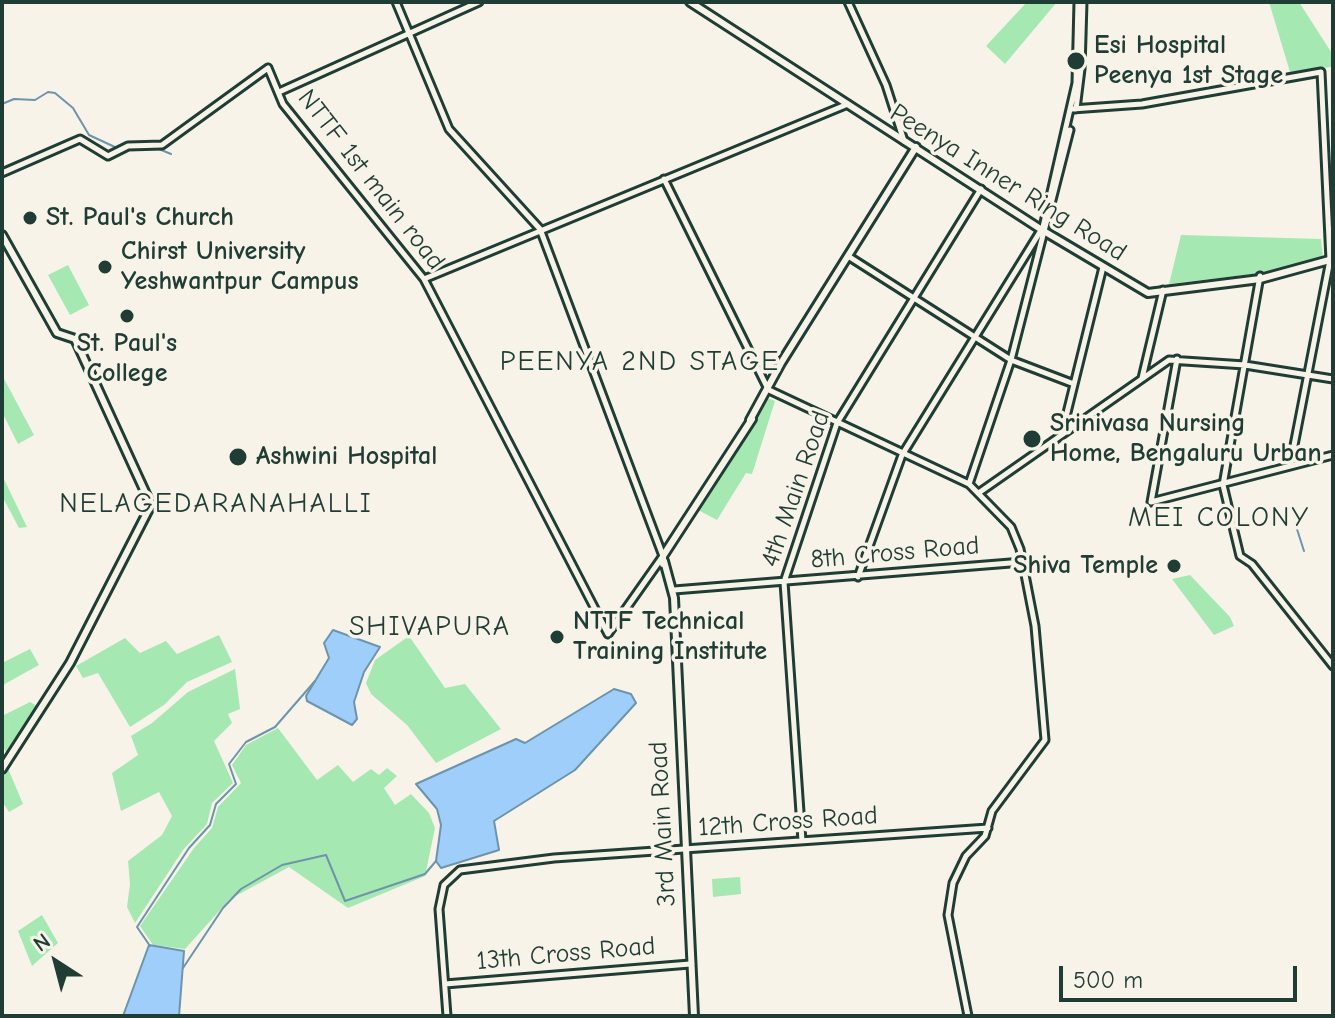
<!DOCTYPE html>
<style>
body{margin:0}
#map{position:relative;width:1335px;height:1018px;overflow:hidden;background:#f7f3e8;font-family:"Comic Neue",sans-serif}
canvas{display:block}
.frame{position:absolute;inset:0;border:4px solid #1f3d34;pointer-events:none}
.north{position:absolute;left:16px;top:922px;width:80px;height:80px;-webkit-text-stroke:6px #f7f3e8;paint-order:stroke;rotate:324deg;font-size:22px;font-weight:700;line-height:32px;text-align:center;color:#1f3d34}
.north::after{content:'';display:block;margin:auto;width:28px;height:36px;background:#1f3d34;clip-path:polygon(50% 0,100% 100%,50% 72%,0 100%)}
.scale{position:absolute;left:1059px;top:966px;width:238px;height:36px;box-sizing:border-box;border:4px solid #1f3d34;border-top:0;padding-left:10px;font-size:24px;line-height:28px;white-space:nowrap;color:#1f3d34;-webkit-text-stroke:6px #f7f3e8;paint-order:stroke}
</style>
<div id="map">
<canvas width="1335" height="1018"></canvas>
<div class="frame"></div>
<div class="north">N</div>
<div class="scale">500 m</div>
</div>
<script>
const context = document.querySelector('canvas').getContext('2d');
context.lineJoin = 'round';
function paint(path, color) { context.fillStyle = color; context.fill(path, 'evenodd'); }
const poly = rows => new Path2D(rows.map(r => 'M' + r).join(''));
function trace(path, color, width, dash) { context.strokeStyle = color; context.lineWidth = width; context.lineCap = dash ? 'butt' : 'round'; context.setLineDash(dash || []); context.stroke(path); }
function write(font, color, halo, rows, align = 'center') {
  context.font = font + ' "Comic Neue",sans-serif'; context.lineWidth = 7; context.setLineDash([]); context.textBaseline = 'middle'; context.strokeStyle = halo; context.fillStyle = color; for (const [text, x, y, turn = 0] of rows) {
    context.save(); context.translate(x, y); context.rotate((+turn || 0) * Math.PI / 180); context.textAlign = isNaN(turn) ? turn : align; if (halo) context.strokeText(text, 0, 0); context.fillText(text, 0, 0); context.restore();
  }
}
const green = poly([
 [1027,2,1057,2,1005,64,986,46],
 [1269,2,1299,2,1333,55,1331,67,1290,72],
 [1181,235,1321,239,1323,258,1262,273,1169,284],
 [68,265,89,305,70,315,48,275],
 [2,375,34,435,18,444,2,412],
 [768,398,775,401,752,474,746,473,717,520,698,510],
 [2,475,27,527,19,528,2,496],
 [1190,575,1230,617,1234,626,1214,635,1172,579],
 [219,635,232,662,187,682,164,705,130,727,98,673,83,678,76,666,125,638,140,653,166,641,177,654],
 [409,636,445,688,465,684,501,729,436,763,407,725,371,694,366,683,375,660],
 [30,649,39,665,3,685,2,663],
 [235,669,240,709,228,714,232,723,214,741,233,783,212,803,207,824,183,850,135,923,127,907,130,884,128,861,162,835,172,816,159,792,121,811,112,773,138,755,131,736,152,723,188,692],
 [30,702,37,706,7,755,2,744,2,716],
 [278,728,317,780,338,765,353,782,371,769,379,775,387,768,397,776,384,788,395,805,411,794,429,813,435,828,425,876,348,908,289,867,230,899,185,949,153,945,140,926,194,848,212,828,218,807,241,783,232,765,246,745],
 [7,766,23,804,9,812,2,801,2,774],
 [740,877,741,894,713,897,712,879],
 [42,915,58,943,32,966,18,931]
]);
const water = poly([
 [333,630,380,647,364,672,354,702,357,719,352,725,307,701,306,696,329,658,324,643,333,630],
 [614,689,631,694,636,703,575,770,494,821,499,850,441,868,436,861,441,825,437,809,416,784,516,739,525,743,614,689],
 [149,945,184,951,179,1016,123,1016,149,945]
]);
const stream = poly([
 [2,104,14,99,35,100,48,92,55,93,73,108,89,135,117,148],
 [154,147,171,154],
 [1295,523,1304,551],
 [150,946,137,927,189,848,210,825,216,804,236,784,229,764,246,742,275,727,315,681],
 [183,968,223,908,241,889,282,865,326,855,345,901,425,874,436,861]
]);
const tertiary = poly([
 [848,2,886,85,904,141],
 [279,92,479,2],
 [1072,109,1142,104,1321,72,1330,260,1290,466],
 [1076,109,1081,69,1083,2],
 [2,173,80,139,108,156,128,146,162,145,268,68,283,104,424,279,608,634,663,556,540,229,449,129,396,2],
 [664,179,767,387],
 [848,256,1011,360,1074,384],
 [1260,276,1223,485,1240,556,1252,564,1333,666],
 [424,279,848,104],
 [1177,359,1151,502,1333,455],
 [1142,378,1163,290],
 [769,390,969,484,1011,527,1020,549,1035,626,1045,740,992,811,985,836,966,856,953,883,948,915,968,1016],
 [1062,433,1103,267],
 [969,484,1011,360,1070,130],
 [980,492,1169,360,1245,365,1333,379],
 [858,577,902,455,1043,227,1076,83,1078,2],
 [674,590,1023,562],
 [802,841,784,582,837,423,981,189],
 [445,984,690,964],
 [447,1016,439,909,444,885,460,870,554,858,988,828]
]);
const secondary = poly([
 [690,2,1042,230,1148,293,1260,279,1333,259],
 [2,235,57,333,75,339,151,505,70,663,2,769],
 [750,420,781,363,916,147],
 [664,561,674,598,694,1016],
 [663,564,663,556,752,419]
]);
const markers = [
 [1076,61,10,"#1f3d34"],
 [30,218,8,"#1f3d34"],
 [105,267,8,"#1f3d34"],
 [127,316,8,"#1f3d34"],
 [1032,439,10,"#1f3d34"],
 [238,457,10,"#1f3d34"],
 [1174,566,8,"#1f3d34"],
 [557,637,8,"#1f3d34"]
];
const poiNames = [
 ["Esi Hospital",1094,46],
 ["Peenya 1st Stage",1094,76],
 ["St. Paul's Church",46,218],
 ["Chirst University",121,252],
 ["Yeshwantpur Campus",121,282],
 ["St. Paul's",127,344,"center"],
 ["College",127,374,"center"],
 ["Srinivasa Nursing",1050,424],
 ["Home, Bengaluru Urban",1050,454],
 ["Ashwini Hospital",256,457],
 ["Shiva Temple",1158,566,"right"],
 ["NTTF Technical",573,622],
 ["Training Institute",573,652]
];
const streetNames = [
 ["NTTF 1st main road",371,180,52],
 ["Peenya Inner Ring Road",1008,183,32],
 ["4th Main Road",796,489,-71],
 ["8th Cross Road",895,553,-5],
 ["12th Cross Road",788,822,-4],
 ["3rd Main Road",663,824,-93],
 ["13th Cross Road",566,954,-5]
];
const neighbourhoodNames = [
 ["PEENYA 2ND STAGE",640,362],
 ["NELAGEDARANAHALLI",216,504],
 ["MEI COLONY",1219,518],
 ["SHIVAPURA",430,627]
];
paint(green, '#a6e8b2');
paint(water, '#9fcefb');
trace(water, '#6c94ab', 2);
trace(stream, '#6c94ab', 2);
trace(tertiary, '#1f3d34', 11);
trace(secondary, '#1f3d34', 12);
trace(tertiary, '#f7f3e8', 5);
trace(secondary, '#f7f3e8', 6);
for (const [x, y, r, color] of markers) { const dot = new Path2D(); dot.arc(x, y, r, 0, 2 * Math.PI); context.fillStyle = color; context.fill(dot); trace(dot, '#f7f3e8', 3); }
write('bold 26px', '#1f3d34', '#f7f3e8', poiNames, 'left');
write('26px', '#1f3d34', '#f7f3e8', streetNames);
context.letterSpacing = '2px';
write('28px', '#1f3d34', '#f7f3e8', neighbourhoodNames);
context.letterSpacing = '0px';
</script>
